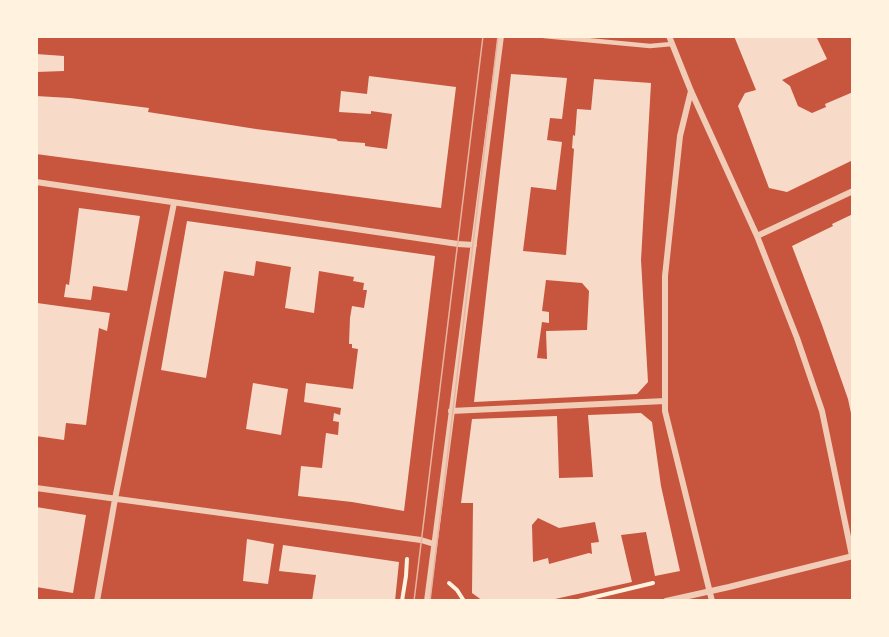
<!DOCTYPE html>
<style>
body{margin:0}
#map{position:relative;width:889px;height:637px;overflow:hidden;background:#c8553d;font-family:Karla,sans-serif}
canvas{display:block}
.frame{position:absolute;inset:0;border:38px solid #fff3e0;pointer-events:none}
</style>
<div id="map">
<canvas width="889" height="637"></canvas>
<div class="frame"></div>
</div>
<script>
const context = document.querySelector('canvas').getContext('2d');
context.lineJoin = 'round';
function paint(path, color) { context.fillStyle = color; context.fill(path, 'evenodd'); }
const poly = rows => new Path2D(rows.map(r => 'M' + r).join(''));
function trace(path, color, width, dash) { context.strokeStyle = color; context.lineWidth = width; context.lineCap = dash ? 'butt' : 'round'; context.setLineDash(dash || []); context.stroke(path); }
const building = poly([
 [734,36,816,36,827,59,782,80,790,86,798,106,812,113,826,107,825,104,853,92,853,160,787,192,769,188,738,106,745,93,756,90],
 [36,54,64,56,64,71,36,72],
 [511,74,567,78,562,119,550,118,547,140,562,142,556,190,531,187,523,251,566,255,574,149,572,148,573,135,575,136,577,109,591,110,594,79,651,83,641,260,648,382,637,394,474,402],
 [546,280,582,283,589,291,587,330,546,331,547,359,537,358,542,322,549,323,549,312,542,311],
 [369,76,456,87,441,208,36,154,36,96,70,98,149,108,148,112,256,129,336,139,338,141,365,143,365,146,387,149,392,114,371,111,371,114,339,112,341,91,367,94],
 [79,208,140,216,127,291,93,286,91,300,64,297,66,284,69,285],
 [853,214,853,418,852,418,848,399,822,325,792,246,833,226,832,224],
 [187,221,435,256,404,511,352,502,298,496,301,466,322,468,326,433,338,435,339,422,333,421,334,413,340,415,341,408,304,402,306,383,353,389,358,349,352,348,352,344,349,344,350,318,352,306,364,308,367,290,363,290,364,283,353,281,354,277,319,271,314,313,285,308,291,267,256,261,254,276,224,271,206,378,161,370],
 [37,303,110,313,107,331,99,328,86,425,66,423,64,440,36,436,36,313],
 [253,383,288,389,281,435,246,429],
 [641,413,652,422,661,486,680,571,655,576,646,532,621,535,632,582,546,601,483,601,472,593,473,503,461,503,472,419,557,416,559,478,593,477,588,415],
 [538,518,559,528,595,522,599,542,591,543,592,554,589,553,549,564,548,558,533,562,532,525],
 [36,507,86,515,73,593,36,587],
 [247,539,274,544,268,584,243,581],
 [283,545,399,562,395,601,312,601,316,575,279,571]
]);
const path = poly([
 [449,583,457,590,464,601],
 [402,601,406,576,407,559],
 [578,601,653,583]
]);
const service = poly([
 [544,36,650,46,672,44]
]);
const minor = poly([
 [669,36,691,91,757,236,797,338,822,411,852,556],
 [691,91,680,136,665,276,665,411,712,601],
 [36,182,458,244,474,245],
 [757,236,853,191],
 [451,411,665,401],
 [36,488,421,540,434,544],
 [97,601,115,499,174,203],
 [427,601,501,36],
 [666,601,729,587,853,556]
]);
const tram = poly([
 [414,601,483,36],
 [430,601,498,36]
]);
paint(building, '#f7dbc8');
trace(path, '#fff3e0', 4);
trace(service, '#f1ccb7', 4.5);
trace(minor, '#f1ccb7', 6);
trace(tram, '#e9b49f', 1.5);
</script>
